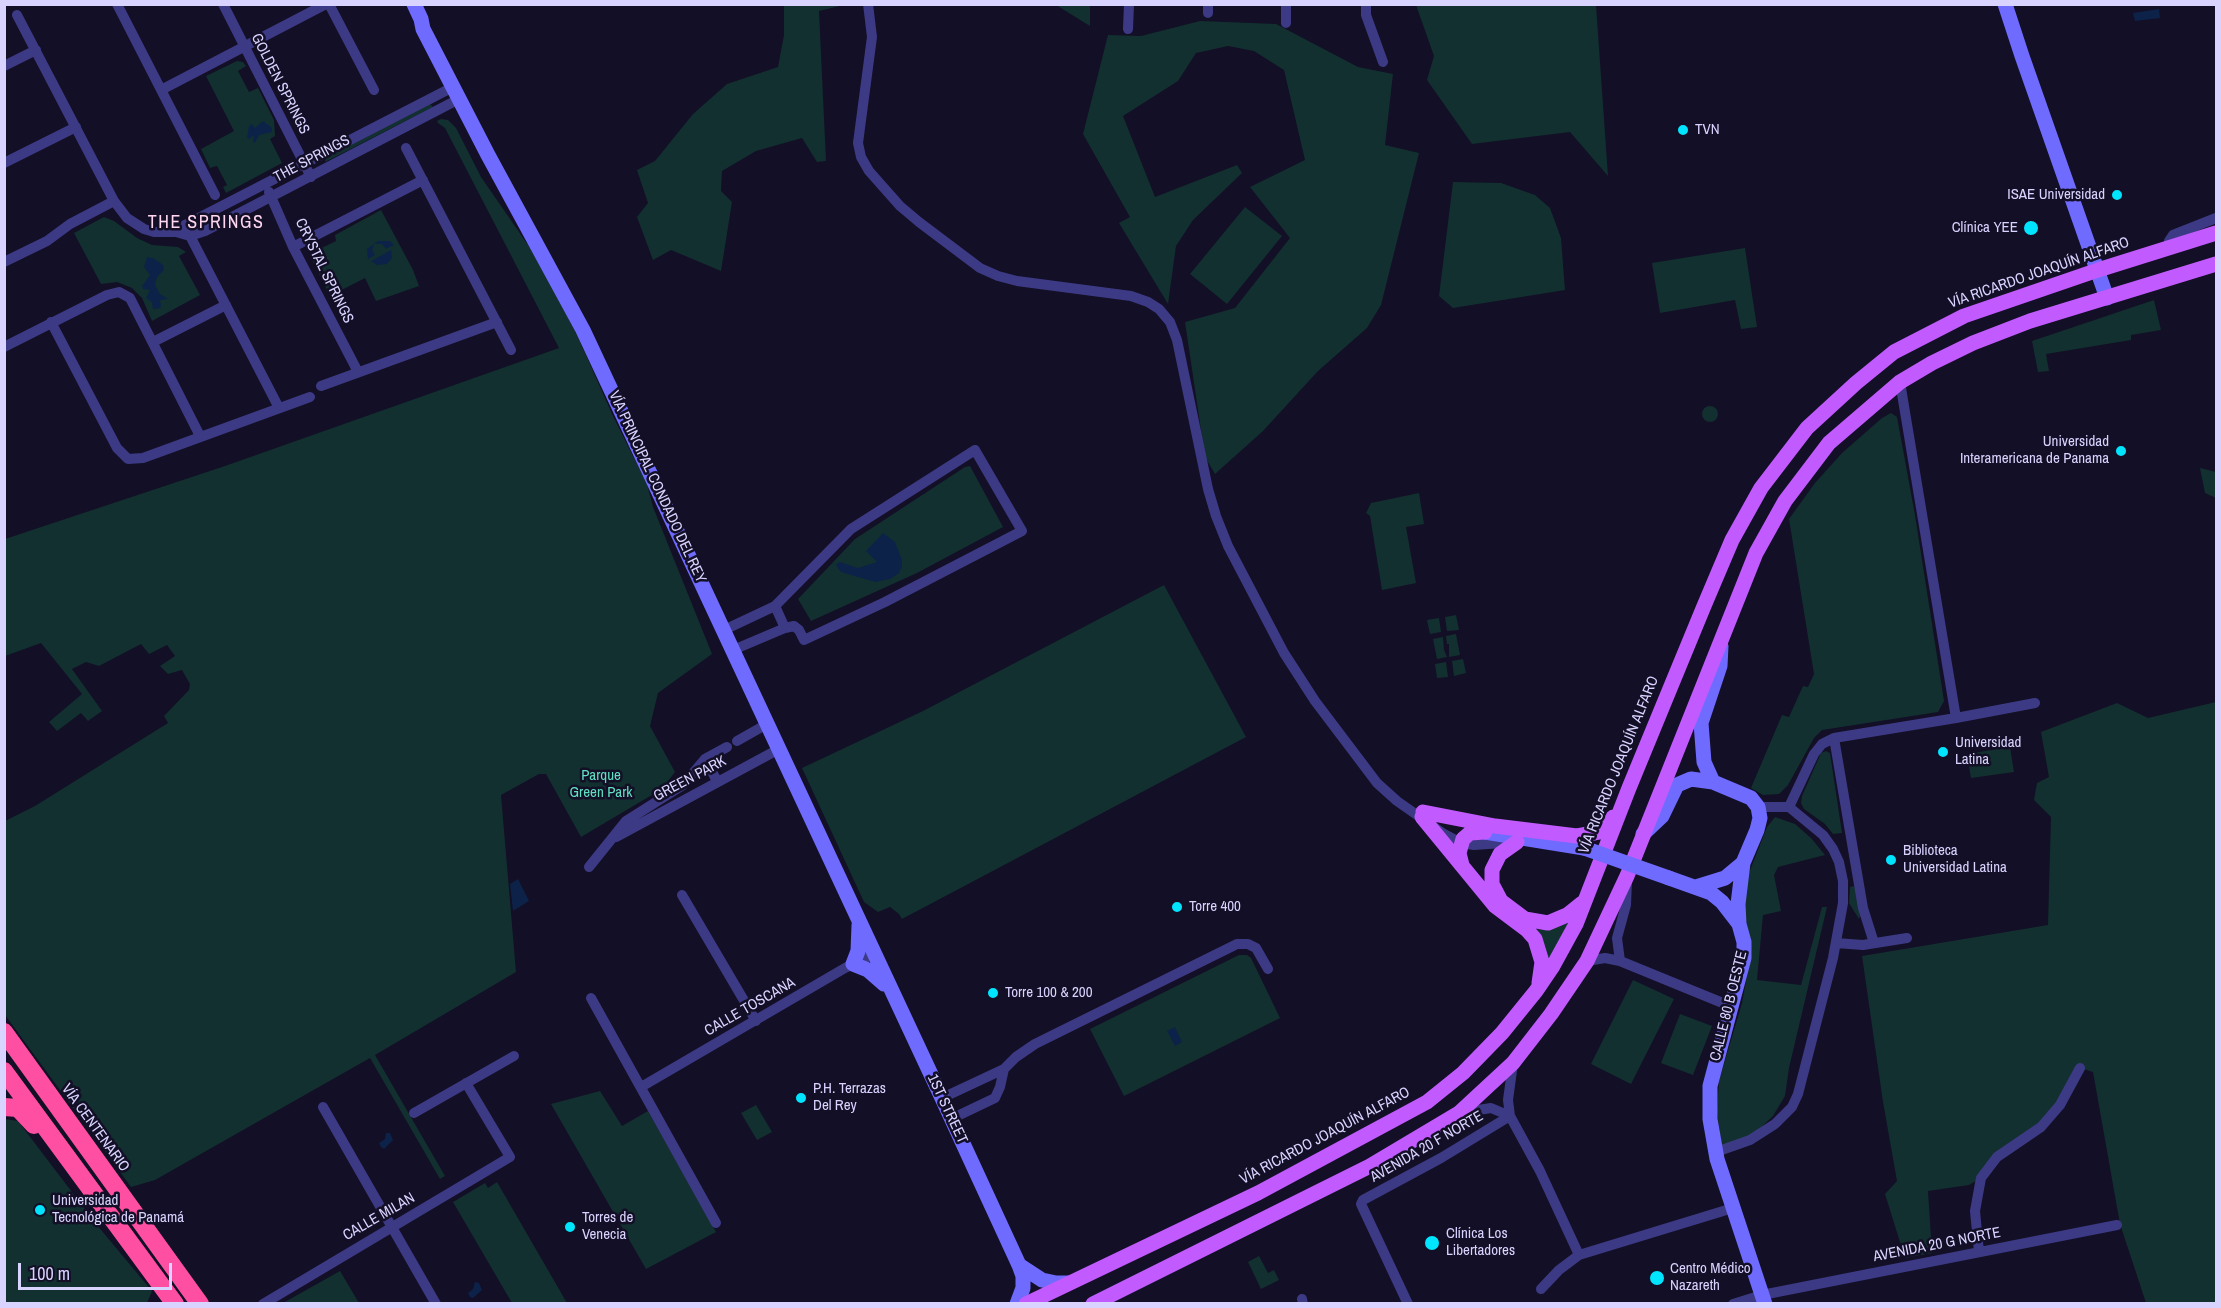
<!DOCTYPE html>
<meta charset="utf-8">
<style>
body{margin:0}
#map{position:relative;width:2221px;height:1308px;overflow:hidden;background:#130f26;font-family:"Archivo Narrow",sans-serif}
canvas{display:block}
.frame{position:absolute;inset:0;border:6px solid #d9d4ff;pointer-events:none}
.scale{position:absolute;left:18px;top:1263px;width:154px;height:27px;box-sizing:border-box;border:3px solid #d9d4ff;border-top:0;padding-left:8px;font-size:18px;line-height:21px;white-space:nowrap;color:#d9d4ff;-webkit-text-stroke:4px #130f26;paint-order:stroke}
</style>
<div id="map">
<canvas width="2221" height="1308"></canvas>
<div class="frame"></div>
<div class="scale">100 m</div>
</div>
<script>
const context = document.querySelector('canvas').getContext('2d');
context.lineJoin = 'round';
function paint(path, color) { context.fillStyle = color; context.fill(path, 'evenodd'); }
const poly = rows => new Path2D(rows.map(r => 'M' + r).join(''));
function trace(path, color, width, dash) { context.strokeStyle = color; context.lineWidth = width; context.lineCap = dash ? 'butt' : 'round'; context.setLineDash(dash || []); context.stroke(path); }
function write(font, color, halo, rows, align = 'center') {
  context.font = font + ' "Archivo Narrow",sans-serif'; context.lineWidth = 5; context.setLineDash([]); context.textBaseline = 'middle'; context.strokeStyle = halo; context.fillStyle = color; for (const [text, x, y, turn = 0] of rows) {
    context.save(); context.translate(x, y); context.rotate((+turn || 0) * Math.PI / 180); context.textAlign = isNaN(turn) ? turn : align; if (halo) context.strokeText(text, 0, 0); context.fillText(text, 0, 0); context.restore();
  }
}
const green = poly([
 [784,5,844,5,819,11,826,161,817,162,802,138,756,151,722,171,721,191,732,202,721,271,671,250,653,260,637,217,648,203,637,170,655,161,693,114,727,84,778,67,784,35],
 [1056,5,1090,5,1090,26],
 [1416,5,1596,5,1608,176,1570,132,1472,144,1427,80,1434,56],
 [1200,21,1276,24,1358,67,1393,74,1385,145,1419,153,1381,305,1367,328,1318,371,1263,431,1215,474,1205,457,1185,322,1235,308,1290,238,1250,187,1305,160,1284,70,1254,51,1228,46,1196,53,1178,81,1123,116,1155,197,1237,165,1242,173,1193,220,1176,246,1168,304,1119,223,1130,217,1083,134,1108,35,1141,36],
 [237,61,243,62,246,66,238,71,249,92,258,88,274,120,275,136,270,139,282,163,226,193,223,187,227,185,217,166,210,168,201,149,234,131,206,76],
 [430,104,433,107,325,162,326,158],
 [441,119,448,120,456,128,481,177,537,258,577,335,613,416,647,484,653,507,712,654,658,693,650,726,675,772,662,789,581,837,546,774,539,774,501,795,516,972,375,1055,445,1176,440,1179,370,1058,155,1180,131,1187,5,1015,5,821,35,806,168,723,164,716,189,690,190,684,182,670,168,674,160,666,175,656,167,645,149,654,141,644,99,666,86,662,72,669,102,711,88,721,81,713,57,731,49,722,82,694,41,643,5,656,5,539,225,466,559,348,445,128,438,123,437,121],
 [1453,182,1501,183,1535,195,1550,208,1561,238,1565,290,1453,308,1439,296],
 [1245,207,1282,236,1227,304,1190,274],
 [381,210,413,270,419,286,376,301,365,278,330,296,309,254,336,241,335,235],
 [104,217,114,221,137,238,152,245,178,247,186,252,179,256,200,295,152,321,142,298,132,288,117,282,101,284,74,233],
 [1745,248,1757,327,1741,329,1735,300,1660,313,1652,263],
 [2154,300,2161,330,2131,335,2131,340,2046,354,2049,371,2038,372,2032,341],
 '1702 414a8 8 0 1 1 16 0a8 8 0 1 1-16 0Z',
 [1891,413,1897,417,1915,515,1944,701,1938,712,1822,730,1814,738,1788,785,1779,794,1763,795,1751,788,1782,715,1789,717,1803,686,1808,687,1814,674,1789,519,1815,483,1842,453,1882,418],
 [970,466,1003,527,917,573,811,621,798,599,855,539,965,467],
 [2200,468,2216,472,2216,498,2205,493],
 [1419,493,1424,524,1406,527,1416,583,1382,590,1370,516,1366,513,1371,503],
 [1164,585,1246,737,902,919,899,914,890,907,878,912,864,902,802,768,923,711],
 [1456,615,1459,630,1447,631,1445,617],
 [1439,618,1441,632,1430,634,1427,620],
 [1456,634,1460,655,1449,657,1449,644,1447,644,1446,636],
 [1443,637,1444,650,1447,657,1437,659,1433,639],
 [1463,659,1466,673,1454,676,1452,661],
 [1446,662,1448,677,1437,678,1435,664],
 [2216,702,2216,1303,2146,1303,2120,1224,2093,1072,2080,1068,2060,1105,1997,1157,1981,1178,1969,1185,1928,1191,1932,1253,1905,1258,1885,1194,1897,1181,1883,1102,1862,956,2048,925,2051,817,2034,800,2037,783,2049,777,2041,732,2117,703,2148,718],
 [2010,747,2014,772,1971,778,1967,754],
 [1826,751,1830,753,1842,833,1833,834,1825,824,1804,809,1801,803,1802,796,1821,753],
 [1775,817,1795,824,1811,838,1825,855,1778,867,1774,875,1781,911,1763,915,1757,980,1801,985,1822,907,1827,907,1789,1068,1785,1096,1773,1116,1754,1134,1722,1148,1717,1111,1719,1081,1742,1003,1748,970,1744,913,1745,883,1767,827],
 [1854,886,1856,890,1860,916,1859,919,1849,903,1850,887],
 [1570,920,1547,967,1529,929,1550,930],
 [1239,955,1247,955,1251,958,1280,1018,1124,1096,1090,1029],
 [1633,980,1674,999,1631,1084,1591,1064],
 [1680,1014,1712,1026,1693,1075,1661,1063],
 [600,1091,622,1126,648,1111,716,1232,646,1269,551,1104],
 [756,1105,772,1132,757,1140,741,1113],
 [5,1119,18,1121,97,1225,152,1291,147,1303,5,1304],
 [497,1182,567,1303,512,1303,453,1202,485,1183,488,1188],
 [1259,1256,1268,1273,1274,1270,1279,1280,1261,1289,1248,1262],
 [340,1271,359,1303,283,1303]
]);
const water = poly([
 [2159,9,2160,18,2135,21,2133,13],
 [263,121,272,128,272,132,259,135,255,143,253,141,254,135,249,139,247,138,249,126,252,124,255,128],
 [378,241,390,241,394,245,386,249,382,244,374,244,372,250,375,255,368,259,367,249],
 [391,250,392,258,387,264,377,265,371,261],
 [147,257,153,258,163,265,164,270,157,277,155,285,160,294,168,299,160,300,161,307,157,309,153,309,152,302,146,298,150,290,143,289,142,286,150,275,144,267],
 [883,533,895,542,902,560,902,566,899,573,890,579,875,582,841,572,837,567,836,564,840,562,858,568,877,562,866,551],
 [518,879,529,901,513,911,510,884],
 [1175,1027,1182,1042,1175,1046,1167,1031],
 [386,1133,390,1133,393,1140,384,1149,381,1147,379,1143,385,1139],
 [475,1282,479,1283,482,1290,473,1298,470,1297,468,1293,473,1289]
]);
const street = poly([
 [117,4,215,195],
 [223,4,311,177],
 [329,4,374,90],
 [868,4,872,37,858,143,861,157,869,171,900,206,919,222,980,268,998,276,1017,281,1131,296,1148,302,1159,309,1170,322,1177,340,1208,489,1216,516,1228,546,1284,653,1315,701,1377,783,1397,801,1444,834,1461,843,1474,845,1517,842],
 [1366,4,1366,15,1383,62],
 [1208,13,1208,4],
 [17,15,114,201,127,218,144,229,154,232,176,232,190,236,205,231,459,99],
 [1286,23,1286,4],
 [1128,29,1129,4],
 [4,66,36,50],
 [161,90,326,4],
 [406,148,511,350],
 [4,163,76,127],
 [269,192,293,247,358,372],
 [187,230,279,408],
 [176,232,185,225,453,87],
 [293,247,423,180],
 [2168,249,2169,241,2173,235,2216,218],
 [4,262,47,241,70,224,114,201],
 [51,322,117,448,128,459,143,458,310,397],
 [153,342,226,305],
 [4,347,107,295,119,292,130,298,200,436],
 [1900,382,1956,718],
 [321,386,497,322],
 [775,606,785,628],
 [724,630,775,606,851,529,975,450,1022,531,885,602,804,640,799,630,794,626,785,628,733,650],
 [1834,738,1863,908,1874,943],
 [737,741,767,724],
 [705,759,717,781],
 [1789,807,1814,754,1822,744,1834,738,1956,718,2035,703],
 [616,837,779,749],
 [589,867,626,821,683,785,705,759,727,747],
 [682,895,756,1021],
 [1836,943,1863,945,1907,938],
 [1587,961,1605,958,1620,961,1730,1006],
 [1620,961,1617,938,1626,905,1627,881],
 [591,998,716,1223],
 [1513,1063,1508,1100,1510,1116,1540,1171,1579,1255],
 [641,1087,845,968,874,954],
 [942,1098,1004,1069,1016,1057,1035,1044,1237,944,1248,944,1256,948,1268,969],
 [323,1107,436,1304],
 [414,1113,514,1056],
 [1459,1113,1491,1108,1510,1116],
 [951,1119,995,1098,1000,1087,1004,1069],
 [1716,1152,1750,1140,1775,1124,1792,1107,1798,1094,1833,958,1843,903,1843,881,1839,862,1833,849,1823,835,1789,807,1758,807],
 [1979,1252,1975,1211,1981,1178,1997,1157,2041,1127,2060,1105,2080,1068],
 [1541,1289,1559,1270,1579,1255,1733,1208],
 [1302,1299,1303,1304],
 [263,1304,510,1157,466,1083],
 [1408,1304,1361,1204,1363,1200,1441,1158,1510,1116],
 [1733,1304,1762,1295,2117,1225]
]);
const secondary = poly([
 [414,4,421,19,423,29,488,155,583,330,942,1098,1019,1265,1023,1276,1023,1288,1017,1304],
 [2005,4,2022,56,2107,298],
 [1713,782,1704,762,1701,723,1720,666,1721,646],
 [1485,832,1584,848],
 [1643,834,1662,816,1677,785,1691,779,1713,782,1751,798,1758,807,1760,818,1757,830,1743,863,1738,904,1739,924],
 [1669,878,1711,893,1722,902,1739,924,1744,942,1744,958,1710,1086,1710,1119,1717,1159,1765,1304],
 [1696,887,1725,878,1743,863],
 [859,925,858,951,853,964,868,970,884,984],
 [1019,1265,1042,1280,1056,1283,1069,1283]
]);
const primary = poly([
 [1423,812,1495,826,1577,836,1599,832,1613,817],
 [1422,817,1495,906,1527,930,1535,939,1542,962,1539,983],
 [1517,842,1500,854,1492,870,1492,884,1501,901,1525,919,1548,923,1567,915,1582,903],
 [1462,865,1459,853,1463,839,1470,833,1485,832],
 [1026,1304,1258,1193,1427,1102,1463,1073,1502,1033,1536,991,1553,966,1576,924,1629,788,1704,606,1732,540,1761,488,1807,428,1856,383,1894,352,1964,316,2098,270,2216,233],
 [1093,1304,1370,1166,1459,1113,1513,1063,1551,1014,1587,961,1627,876,1756,553,1785,501,1829,443,1900,382,1932,363,1973,343,2030,321,2216,264]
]);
const highway = poly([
 [4,1032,200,1304],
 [4,1071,175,1304],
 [4,1107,18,1108,34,1125]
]);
const secondaryBridge = poly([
 [1584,848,1669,878]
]);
const markers = [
 [1683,130,6,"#00e5ff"],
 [2117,195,6,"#00e5ff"],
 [2031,228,8,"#00e5ff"],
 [2121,451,6,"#00e5ff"],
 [1943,752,6,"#00e5ff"],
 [1891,860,6,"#00e5ff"],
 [1177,907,6,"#00e5ff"],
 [993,993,6,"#00e5ff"],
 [801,1098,6,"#00e5ff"],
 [40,1210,6,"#00e5ff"],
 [570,1227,6,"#00e5ff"],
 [1432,1243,8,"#00e5ff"],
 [1657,1278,8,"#00e5ff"]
];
const streetNames = [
 ["GOLDEN SPRINGS",280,84,63],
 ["THE SPRINGS",312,159,-28],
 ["CRYSTAL SPRINGS",324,271,64],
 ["VÍA RICARDO JOAQUÍN ALFARO",2039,273,-19],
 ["VÍA PRINCIPAL CONDADO DEL REY",657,487,65],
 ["VÍA RICARDO JOAQUÍN ALFARO",1619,765,-68],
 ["GREEN PARK",690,779,-28],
 ["CALLE 80 B OESTE",1729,1006,-76],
 ["CALLE TOSCANA",750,1007,-30],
 ["1ST STREET",947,1109,65],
 ["VÍA CENTENARIO",95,1128,54],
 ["VÍA RICARDO JOAQUÍN ALFARO",1325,1136,-28],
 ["AVENIDA 20 F NORTE",1427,1147,-30],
 ["CALLE MILAN",379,1217,-30],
 ["AVENIDA 20 G NORTE",1937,1245,-11]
];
const poiNames = [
 ["TVN",1695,130],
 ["ISAE Universidad",2105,195,"right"],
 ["Clínica YEE",2018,228,"right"],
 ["Universidad",2109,442,"right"],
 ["Interamericana de Panama",2109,459,"right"],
 ["Universidad",1955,743],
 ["Latina",1955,760],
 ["Biblioteca",1903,851],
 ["Universidad Latina",1903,868],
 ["Torre 400",1189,907],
 ["Torre 100 & 200",1005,993],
 ["P.H. Terrazas",813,1089],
 ["Del Rey",813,1106],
 ["Universidad",52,1201],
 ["Tecnológica de Panamá",52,1218],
 ["Torres de",582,1218],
 ["Venecia",582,1235],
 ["Clínica Los",1446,1234],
 ["Libertadores",1446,1251],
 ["Centro Médico",1670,1269],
 ["Nazareth",1670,1286]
];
const parkNames = [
 ["Parque",601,776],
 ["Green Park",601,793]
];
const quarterNames = [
 ["THE SPRINGS",206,223]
];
paint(green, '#12302f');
paint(water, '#0c2248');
trace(street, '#3d3a85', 10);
trace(secondary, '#6f6bff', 15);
trace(primary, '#c25bff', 15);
trace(highway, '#ff4fa3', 18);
trace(secondaryBridge, '#6f6bff', 15);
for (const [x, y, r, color] of markers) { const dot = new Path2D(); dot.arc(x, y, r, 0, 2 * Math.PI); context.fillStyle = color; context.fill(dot); trace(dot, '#130f26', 2); }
write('15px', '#d9d4ff', '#130f26', streetNames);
write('15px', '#d9d4ff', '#130f26', poiNames, 'left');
write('15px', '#5fe0c0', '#130f26', parkNames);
context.letterSpacing = '1.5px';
write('18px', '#ffd6f0', '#130f26', quarterNames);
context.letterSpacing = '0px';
</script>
